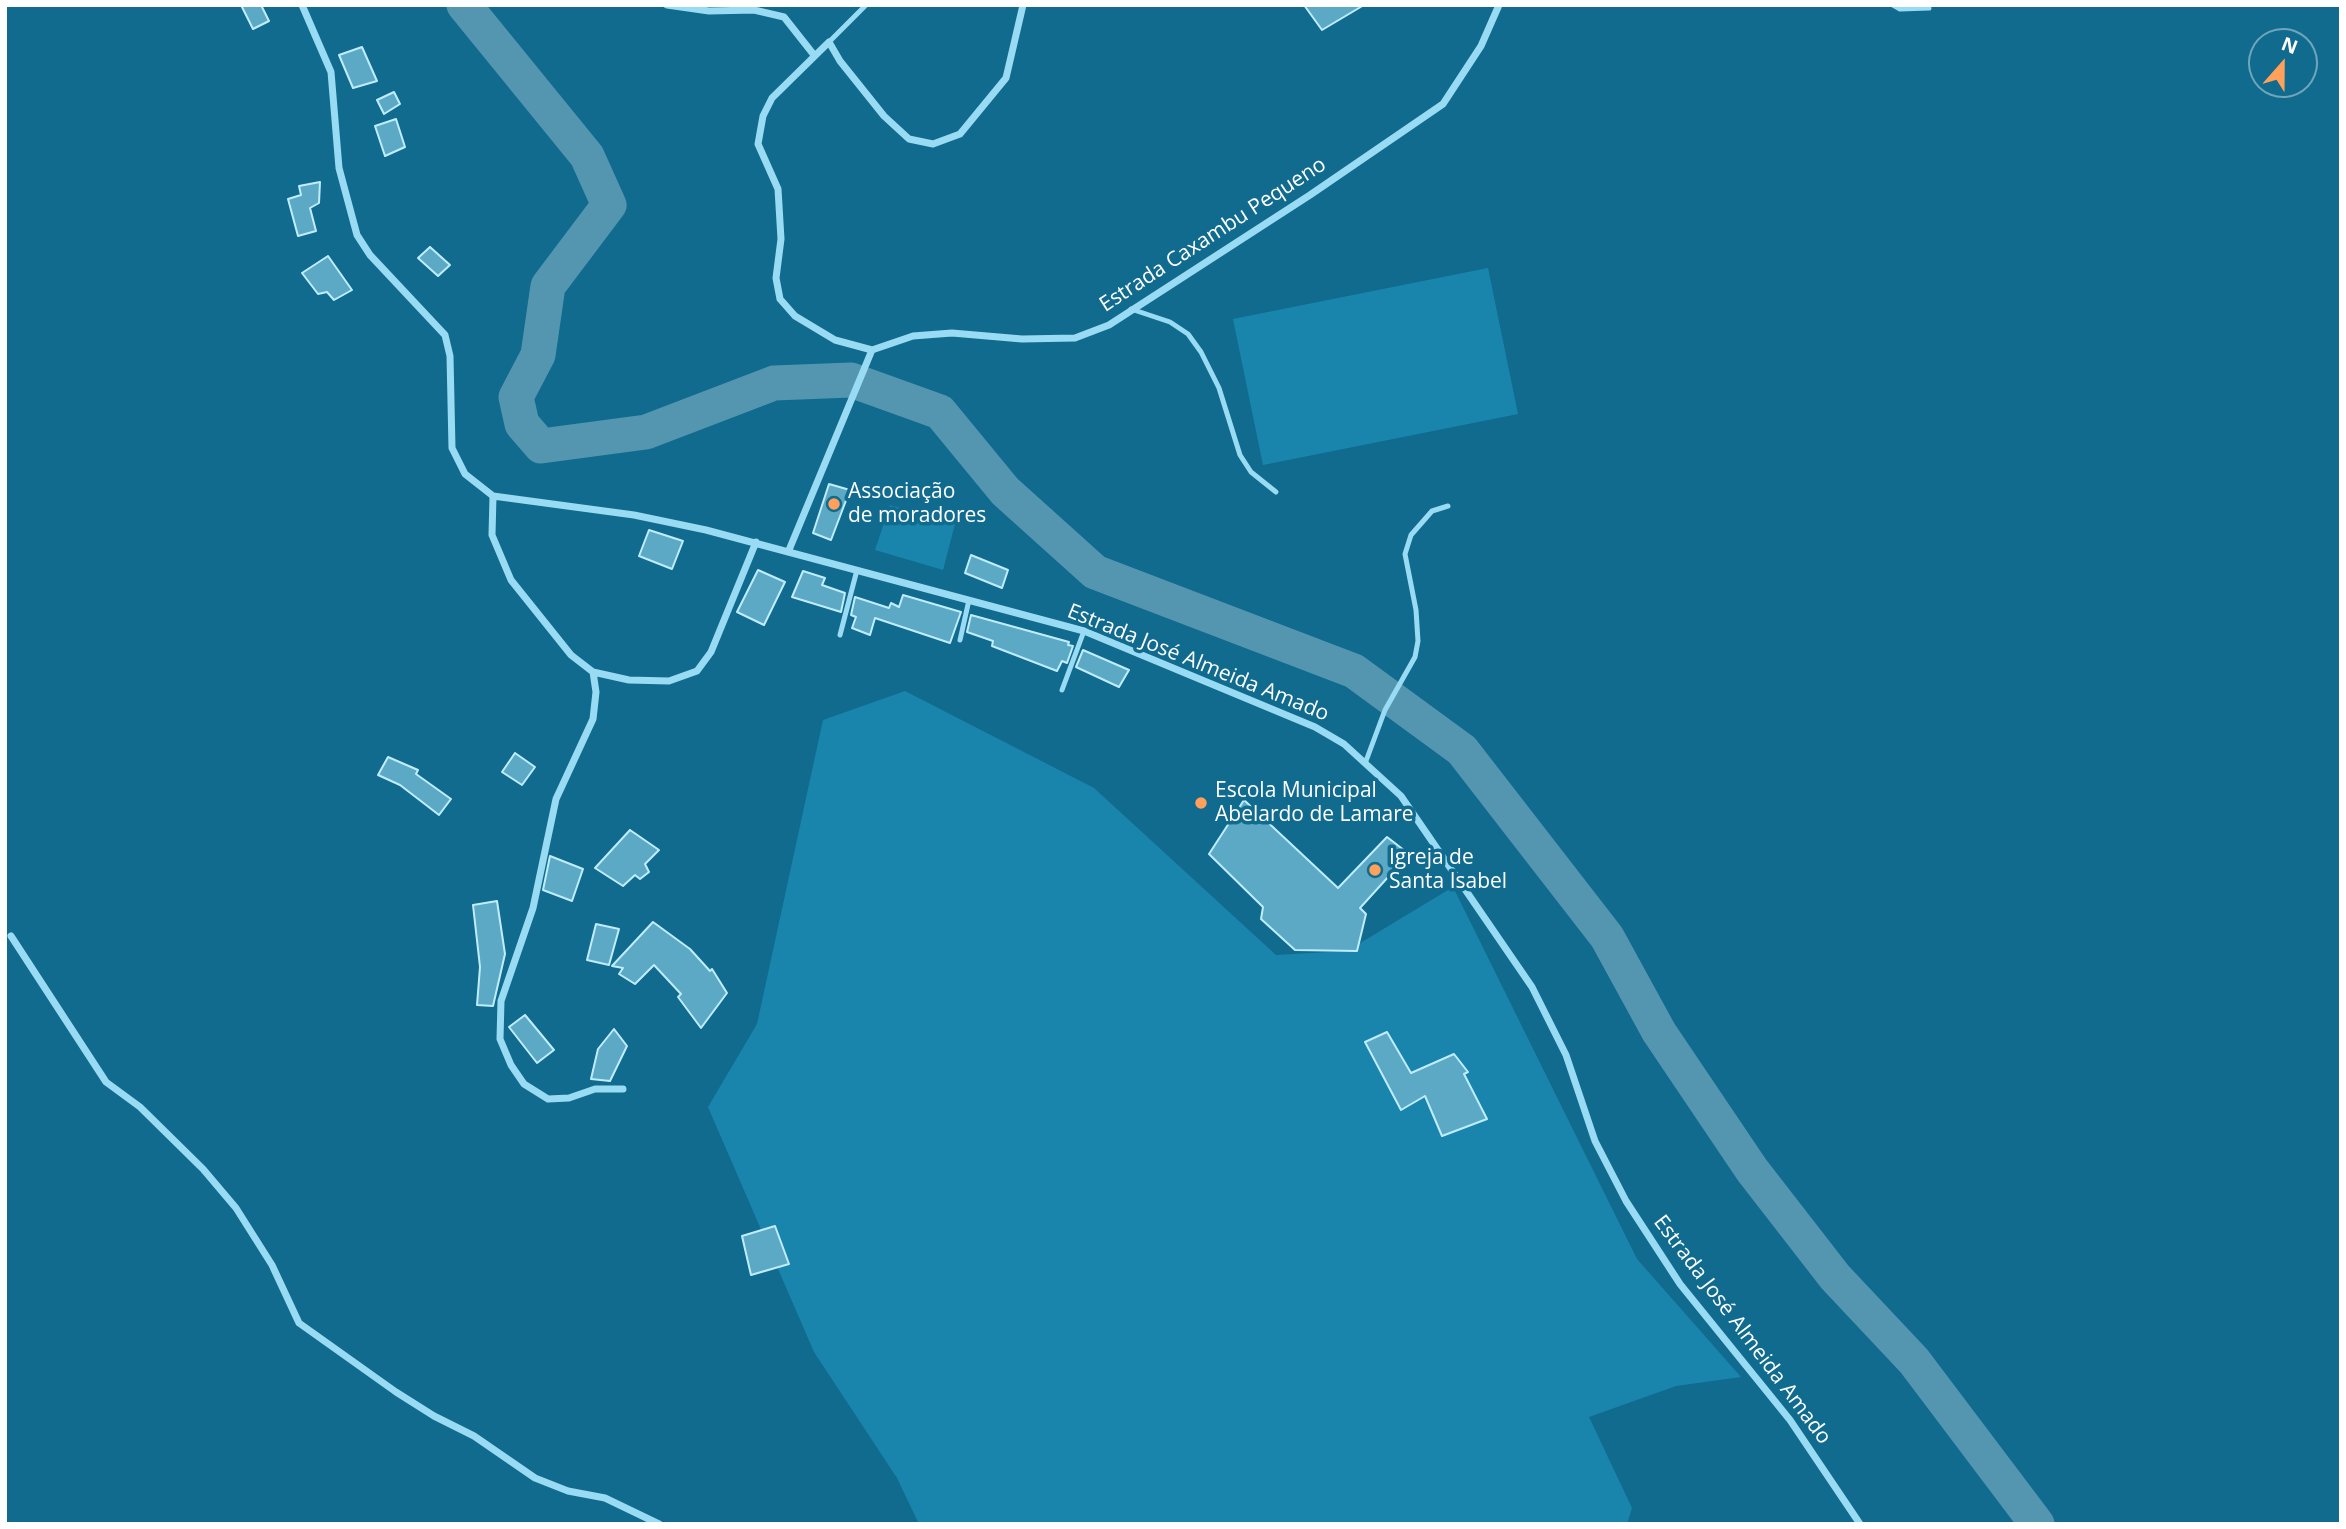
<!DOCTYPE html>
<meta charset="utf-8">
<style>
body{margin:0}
#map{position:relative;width:2346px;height:1529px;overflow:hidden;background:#106b8f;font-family:"Open Sans",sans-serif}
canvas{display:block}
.frame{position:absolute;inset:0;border:7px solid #fff;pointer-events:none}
.north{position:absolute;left:2248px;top:28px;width:70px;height:70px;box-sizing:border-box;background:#106b8f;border:2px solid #70a6bc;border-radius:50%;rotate:21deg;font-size:19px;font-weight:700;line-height:28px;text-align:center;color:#fff}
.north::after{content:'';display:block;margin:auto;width:24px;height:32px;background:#ffa15b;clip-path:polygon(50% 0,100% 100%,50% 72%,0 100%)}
</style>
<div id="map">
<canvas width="2346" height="1529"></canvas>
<div class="frame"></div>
<div class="north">N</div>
</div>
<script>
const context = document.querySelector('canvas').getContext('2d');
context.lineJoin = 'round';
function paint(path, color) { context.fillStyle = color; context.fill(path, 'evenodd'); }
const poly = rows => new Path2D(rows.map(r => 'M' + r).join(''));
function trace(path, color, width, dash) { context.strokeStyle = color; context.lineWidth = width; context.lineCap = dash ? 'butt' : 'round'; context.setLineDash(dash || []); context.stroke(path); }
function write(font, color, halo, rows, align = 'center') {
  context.font = font + ' "Open Sans",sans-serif'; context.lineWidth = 7; context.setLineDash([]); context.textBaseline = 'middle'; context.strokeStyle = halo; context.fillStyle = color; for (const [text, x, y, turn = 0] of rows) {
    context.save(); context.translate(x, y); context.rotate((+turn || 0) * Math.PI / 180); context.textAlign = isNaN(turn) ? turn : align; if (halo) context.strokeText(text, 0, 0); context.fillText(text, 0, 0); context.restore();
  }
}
const green = poly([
 [1488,268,1518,414,1263,465,1233,319],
 [890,505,955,524,943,570,875,550],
 [905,691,1094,788,1276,955,1347,951,1453,887,1637,1259,1741,1377,1676,1386,1589,1417,1632,1508,1627,1524,919,1524,897,1478,814,1352,708,1107,757,1024,823,720]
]);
const river = poly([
 [464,5,587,156,609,205,548,286,538,355,516,397,522,424,541,446,646,432,774,383,851,380,940,412,1005,491,1095,572,1354,671,1462,750,1607,937,1659,1032,1752,1170,1835,1277,1914,1361,2037,1524]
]);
const building = poly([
 [241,5,261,5,269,21,253,29,241,5],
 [1304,5,1364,5,1322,30,1304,5],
 [362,47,377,81,353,88,339,55,362,47],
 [394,92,400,104,384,114,377,100,394,92],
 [396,119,405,147,385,156,375,126,396,119],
 [320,182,319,203,310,208,316,231,298,236,288,199,301,195,299,186,320,182],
 [430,247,450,265,438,276,418,258,430,247],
 [328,256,352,290,334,300,327,292,318,294,302,273,328,256],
 [829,484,850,490,831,540,813,533,829,484],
 [649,530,683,541,672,569,639,556,649,530],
 [971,555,1008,570,1002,588,965,573,971,555],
 [758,570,785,582,764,625,737,612,758,570],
 [803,571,825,578,822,585,845,593,841,612,792,597,803,571],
 [903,595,961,612,950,643,875,618,870,635,852,628,856,617,851,615,855,597,889,608,891,603,899,607,903,595],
 [971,615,1069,642,1068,645,1073,646,1067,663,1062,661,1057,671,992,646,993,641,967,632,971,615],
 [1083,650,1129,670,1119,687,1076,667,1083,650],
 [515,753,535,767,522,785,502,772,515,753],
 [388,757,418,770,416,774,451,799,439,815,400,785,378,775,388,757],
 [1244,800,1338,888,1387,837,1409,854,1360,908,1366,914,1357,951,1295,950,1261,919,1263,907,1209,854,1244,800],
 [630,830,659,850,645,864,649,872,640,879,635,875,623,886,595,868,630,830],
 [550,856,583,869,572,901,543,890,550,856],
 [497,901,505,954,493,1006,477,1005,480,967,473,905,497,901],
 [653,922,690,949,710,971,712,969,727,993,701,1028,678,997,681,994,654,965,635,984,619,974,623,968,612,966,653,922],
 [596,924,619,929,609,965,587,960,596,924],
 [525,1015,554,1050,537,1063,509,1027,525,1015],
 [614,1029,627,1046,610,1081,591,1079,598,1049,614,1029],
 [1387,1032,1411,1073,1454,1054,1468,1072,1464,1074,1487,1119,1442,1136,1425,1096,1401,1110,1365,1042,1387,1032],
 [775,1226,789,1264,751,1275,742,1236,775,1226]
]);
const service = poly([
 [1893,5,1900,9,1929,8],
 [829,42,866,5],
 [1131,309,1170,322,1188,334,1201,352,1219,388,1240,455,1251,472,1276,492],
 [840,635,857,570],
 [960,640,969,600],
 [1062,690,1084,631],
 [1366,761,1385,710,1415,657,1418,641,1416,610,1405,554,1411,535,1432,511,1448,506]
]);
const minor = poly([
 [302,5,331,72,339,168,357,235,370,255,445,335,450,356,452,448,465,474,493,496,634,515,706,530,1084,631,1315,727,1344,744,1401,796,1532,987,1566,1055,1595,1141,1626,1201,1680,1284,1790,1420,1860,1524],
 [667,5,709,11,754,10,784,17,814,55],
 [872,350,913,336,952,333,1022,339,1075,338,1109,325,1310,195,1443,104,1481,46,1499,5],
 [493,496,492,535,511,580,571,655,593,672,629,680,669,681,697,671,711,652,756,542],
 [789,550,872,350,835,340,795,316,780,299,776,278,781,239,778,189,758,144,763,116,772,98,829,42,840,61,884,116,909,139,933,144,960,134,1006,78,1023,5],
 [593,672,596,692,593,719,556,799,533,908,501,1001,500,1039,511,1065,524,1084,548,1099,569,1098,595,1089,623,1089],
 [11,936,106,1082,140,1107,203,1169,236,1208,272,1265,299,1323,396,1392,434,1416,474,1436,535,1478,568,1491,605,1498,659,1524]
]);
const markers = [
 [834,504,7,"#ffa15b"],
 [1201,803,7,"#ffa15b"],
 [1375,870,7,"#ffa15b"]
];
const streetNames = [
 ["Estrada Caxambu Pequeno",1213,235,-33],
 ["Estrada José Almeida Amado",1198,663,22],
 ["Estrada José Almeida Amado",1742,1330,53]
];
const poiNames = [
 ["Associação",848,492],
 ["de moradores",848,516],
 ["Escola Municipal",1215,791],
 ["Abelardo de Lamare",1215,815],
 ["Igreja de",1389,858],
 ["Santa Isabel",1389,882]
];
paint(green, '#1a85ac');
trace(river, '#5496af', 35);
paint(building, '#5ca9c5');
trace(building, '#c0edfe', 2);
trace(service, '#99dbf3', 5);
trace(minor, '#99dbf3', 7);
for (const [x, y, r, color] of markers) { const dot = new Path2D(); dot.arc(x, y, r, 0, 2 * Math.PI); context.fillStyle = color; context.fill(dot); trace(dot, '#106b8f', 2.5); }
write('21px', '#fff', '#106b8f', streetNames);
write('21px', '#fff', '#106b8f', poiNames, 'left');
</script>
